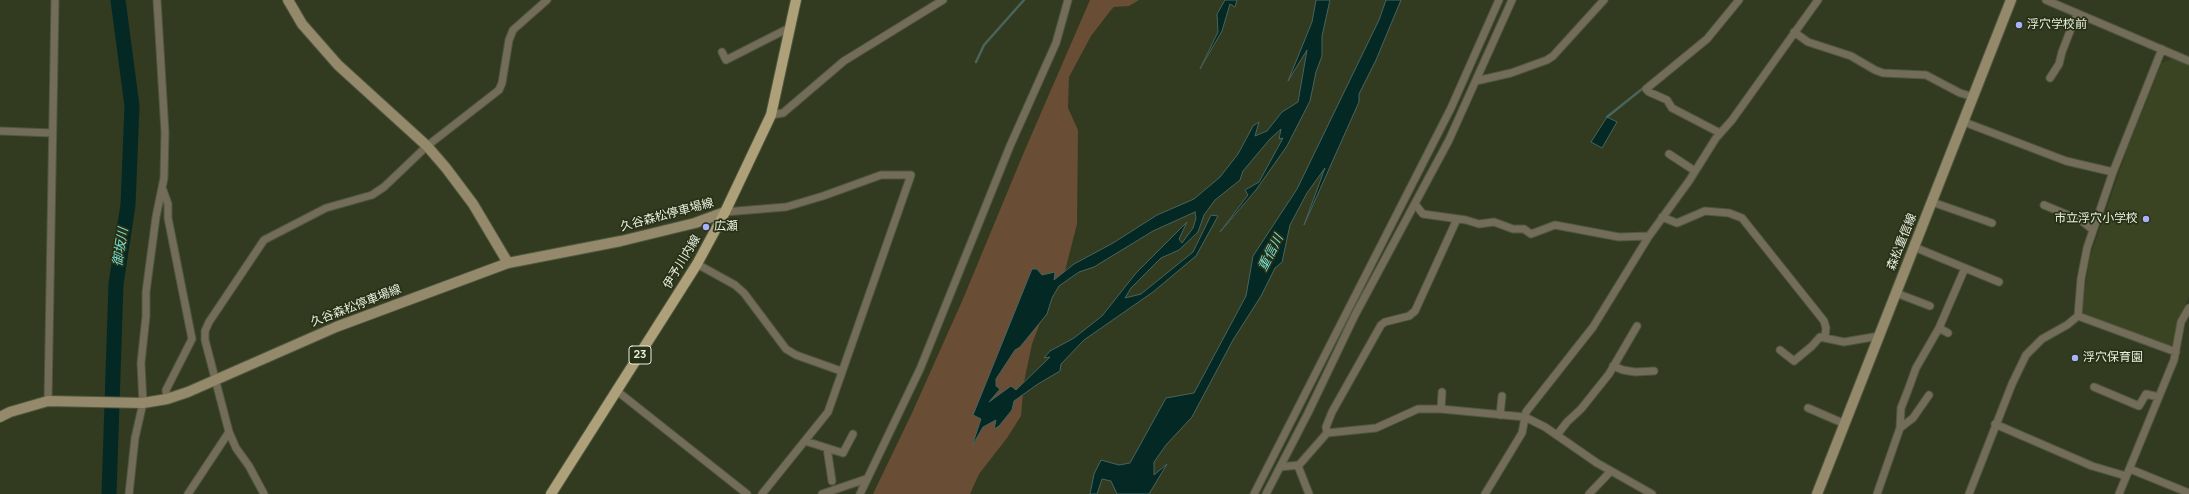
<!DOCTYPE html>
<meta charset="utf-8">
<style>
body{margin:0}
canvas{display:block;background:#323a20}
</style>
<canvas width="2189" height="494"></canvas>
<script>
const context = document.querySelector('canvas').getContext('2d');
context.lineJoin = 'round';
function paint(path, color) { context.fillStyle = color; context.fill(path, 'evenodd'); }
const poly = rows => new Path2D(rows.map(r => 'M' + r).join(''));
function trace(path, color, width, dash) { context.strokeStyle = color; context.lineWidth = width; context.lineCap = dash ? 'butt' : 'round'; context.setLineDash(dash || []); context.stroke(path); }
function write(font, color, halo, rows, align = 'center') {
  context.font = font + ' Manrope,"Noto Sans JP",sans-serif'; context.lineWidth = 3.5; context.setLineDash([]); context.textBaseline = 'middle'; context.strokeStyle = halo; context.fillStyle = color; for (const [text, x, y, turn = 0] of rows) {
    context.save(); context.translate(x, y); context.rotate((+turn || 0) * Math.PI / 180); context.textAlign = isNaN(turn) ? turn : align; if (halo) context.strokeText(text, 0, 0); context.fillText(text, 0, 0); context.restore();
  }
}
const built = poly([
 [2174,58,2189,64,2189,296,2174,333,2174,343,2168,347,2084,315,2082,308,2090,257,2127,150,2162,63]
]);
const green = poly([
 [1090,0,1139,0,1129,6,1114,7,1111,10,1091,36,1069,77,1068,108,1078,130,1077,224,1065,271,1049,299,1032,344,1024,382,1021,416,1007,438,979,474,970,494,873,494,912,413,963,299,1024,152]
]);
const water = poly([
 [1225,0,1237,0,1235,7,1230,4,1222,31,1200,69,1218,32,1217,14,1225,0],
 [1316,0,1330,0,1322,36,1322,56,1316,72,1310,101,1287,146,1256,190,1220,232,1248,195,1245,190,1259,182,1283,138,1279,139,1281,129,1270,139,1243,171,1240,180,1215,200,1204,215,1198,232,1179,250,1161,258,1131,288,1125,298,1141,294,1193,252,1211,215,1218,216,1196,256,1153,292,1084,340,1061,364,1060,371,1038,384,1014,401,1012,410,999,426,994,429,996,420,983,427,972,446,981,419,973,415,1032,269,1037,269,1042,275,1055,272,1054,280,1074,264,1113,243,1157,215,1194,199,1220,177,1238,154,1253,126,1259,122,1255,136,1267,131,1282,112,1298,102,1307,50,1288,81,1312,22,1316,0],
 [1195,212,1196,218,1193,228,1182,243,1179,239,1187,222,1136,273,1102,316,1074,338,1050,351,1044,358,1050,357,1016,390,1011,386,989,402,1000,389,996,386,996,379,1015,350,1020,347,1047,314,1052,298,1059,286,1079,272,1094,267,1153,231,1195,212],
 [1386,0,1401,0,1376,60,1359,94,1359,102,1304,225,1325,168,1307,193,1290,225,1282,262,1275,268,1261,296,1233,340,1192,417,1166,445,1154,462,1154,475,1167,464,1149,494,1117,494,1111,481,1102,479,1097,494,1090,494,1094,474,1101,460,1119,465,1130,463,1166,398,1194,393,1246,296,1253,256,1297,189,1379,20,1386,0],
 [1607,117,1617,122,1602,148,1591,142,1607,117]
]);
const stream = poly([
 [976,62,984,45,1024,0],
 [1607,117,1642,89]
]);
const river = poly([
 [109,494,116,284,128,205,132,106,118,0]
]);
const street = poly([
 [2046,0,2189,61],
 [1794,32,1808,42,1851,56,1875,70,1883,73,1926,75,1960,93,1974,97],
 [722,52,726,60,785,30,789,31],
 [2050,78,2059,64,2062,52,2077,13],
 [1476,81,1511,73,1547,60,1553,56,1604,0],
 [771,115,783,113,844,61,943,0],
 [1964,122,2066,161,2113,172],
 [0,131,52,133],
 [1720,133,1672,108,1667,100,1649,92,1646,89,1707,39,1739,0],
 [1669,154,1695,171],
 [163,190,168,204,168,218,192,339,166,390,167,399],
 [1932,202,1992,223],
 [1415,204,1423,214,1466,220,1479,224,1494,222,1513,229,1524,229,1531,234,1555,225,1619,237,1649,236],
 [2044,205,2082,221,2093,230],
 [725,212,786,207,823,196,881,175,911,175,828,412,762,494],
 [1662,217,1677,223,1705,211,1729,213,1742,218,1824,321,1826,328,1825,337],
 [1914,247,1999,282],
 [697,264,735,285,744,293,786,349,796,355,841,371],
 [1896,293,1930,306],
 [2078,316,2176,352],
 [1939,328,1948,333],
 [1780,350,1794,361,1812,346,1820,337,1844,342,1879,336],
 [1613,366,1623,370,1635,372,1654,371],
 [2094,387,2139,406,2146,394,2159,397],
 [617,391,747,494],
 [48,401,55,0],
 [1808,408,1845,424],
 [1441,409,1442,392],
 [1500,415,1502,396],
 [1995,424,2092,466,2126,476],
 [1900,428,1913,418,1929,395],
 [1327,433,1326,427,1332,412,1381,325,1385,322,1409,316,1415,311,1457,219],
 [1557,435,1567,422,1581,409,1609,374,1637,326],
 [805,441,843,453,853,434],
 [827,448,832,481],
 [1298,466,1309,494],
 [1280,467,1299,465,1327,433,1376,428,1418,409,1441,409,1525,417,1545,427,1597,463,1652,494],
 [2130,469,2189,493],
 [129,494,135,438,143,403,141,363,146,316,146,292,156,217,164,178,165,132,157,0],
 [188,494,229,432],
 [264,494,249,466,236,448,229,432,205,340,205,331,209,322,264,240,326,208,372,195,384,187,427,146,499,90,502,83,509,40,513,30,547,0],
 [822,494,866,479],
 [860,494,920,369,1010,146,1056,43,1068,0],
 [1254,494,1451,108,1499,0],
 [1266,494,1308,413,1355,315,1449,140,1512,0],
 [1485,494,1522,433,1526,412,1593,327,1649,236,1689,181,1716,138,1732,120,1818,0],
 [1589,494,1611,471],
 [1877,494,1900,428,1901,408,1908,390,1916,368,1939,328,1965,268],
 [1969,494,2012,384,2026,355,2042,339,2067,325,2078,316,2081,279,2087,248,2113,172,2162,49],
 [2119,494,2174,360,2181,322,2189,308]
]);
const secondary = poly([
 [288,0,302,24,338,65,427,146,446,168,473,204,508,263],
 [0,417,10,412,48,401,143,403,167,399,188,392,336,327,508,263,621,241,695,223,725,212],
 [1817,494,2011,0]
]);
const primary = poly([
 [551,494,697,264,725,212,771,115,796,0]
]);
const markers = [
 [2019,25,4,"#a7b1fc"],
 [2146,219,4,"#a7b1fc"],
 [706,227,4,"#a7b1fc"],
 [2075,358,4,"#a7b1fc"]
];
const shields = [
 [640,355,22]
];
const shieldNames = [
 ["23",640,355]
];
const poiNames = [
 ["浮穴学校前",2027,25],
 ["市立浮穴小学校",2138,219,"right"],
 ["広瀬",714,227],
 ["浮穴保育園",2083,358]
];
const streetNames = [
 ["久谷森松停車場線",667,215,-15],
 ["森松重信線",1902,242,-68],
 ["伊予川内線",682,262,-59],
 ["久谷森松停車場線",356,306,-21]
];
const waterNames = [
 ["御坂川",121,247,-81],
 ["重信川",1271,253,-63]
];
paint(built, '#3a4423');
paint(green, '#694d35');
paint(water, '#042824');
trace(water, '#49645c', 1);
trace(stream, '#49645c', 2.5);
trace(river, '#042824', 15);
trace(street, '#4f573f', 9);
trace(secondary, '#4f573f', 12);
trace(primary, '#4f573f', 12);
trace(street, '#736c58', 7);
trace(secondary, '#94896a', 10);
trace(primary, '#aea078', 10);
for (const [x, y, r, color] of markers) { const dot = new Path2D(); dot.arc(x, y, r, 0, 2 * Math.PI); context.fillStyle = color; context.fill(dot); trace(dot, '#283016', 1.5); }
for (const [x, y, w] of shields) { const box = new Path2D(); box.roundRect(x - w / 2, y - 9, w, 18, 3); context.fillStyle = '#283016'; context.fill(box); trace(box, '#e9efdf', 1); }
write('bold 11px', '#e9efdf', null, shieldNames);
write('12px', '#e9efdf', '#283016', poiNames, 'left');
write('12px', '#e9efdf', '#283016', streetNames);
write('italic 13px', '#77ddd0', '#283016', waterNames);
</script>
